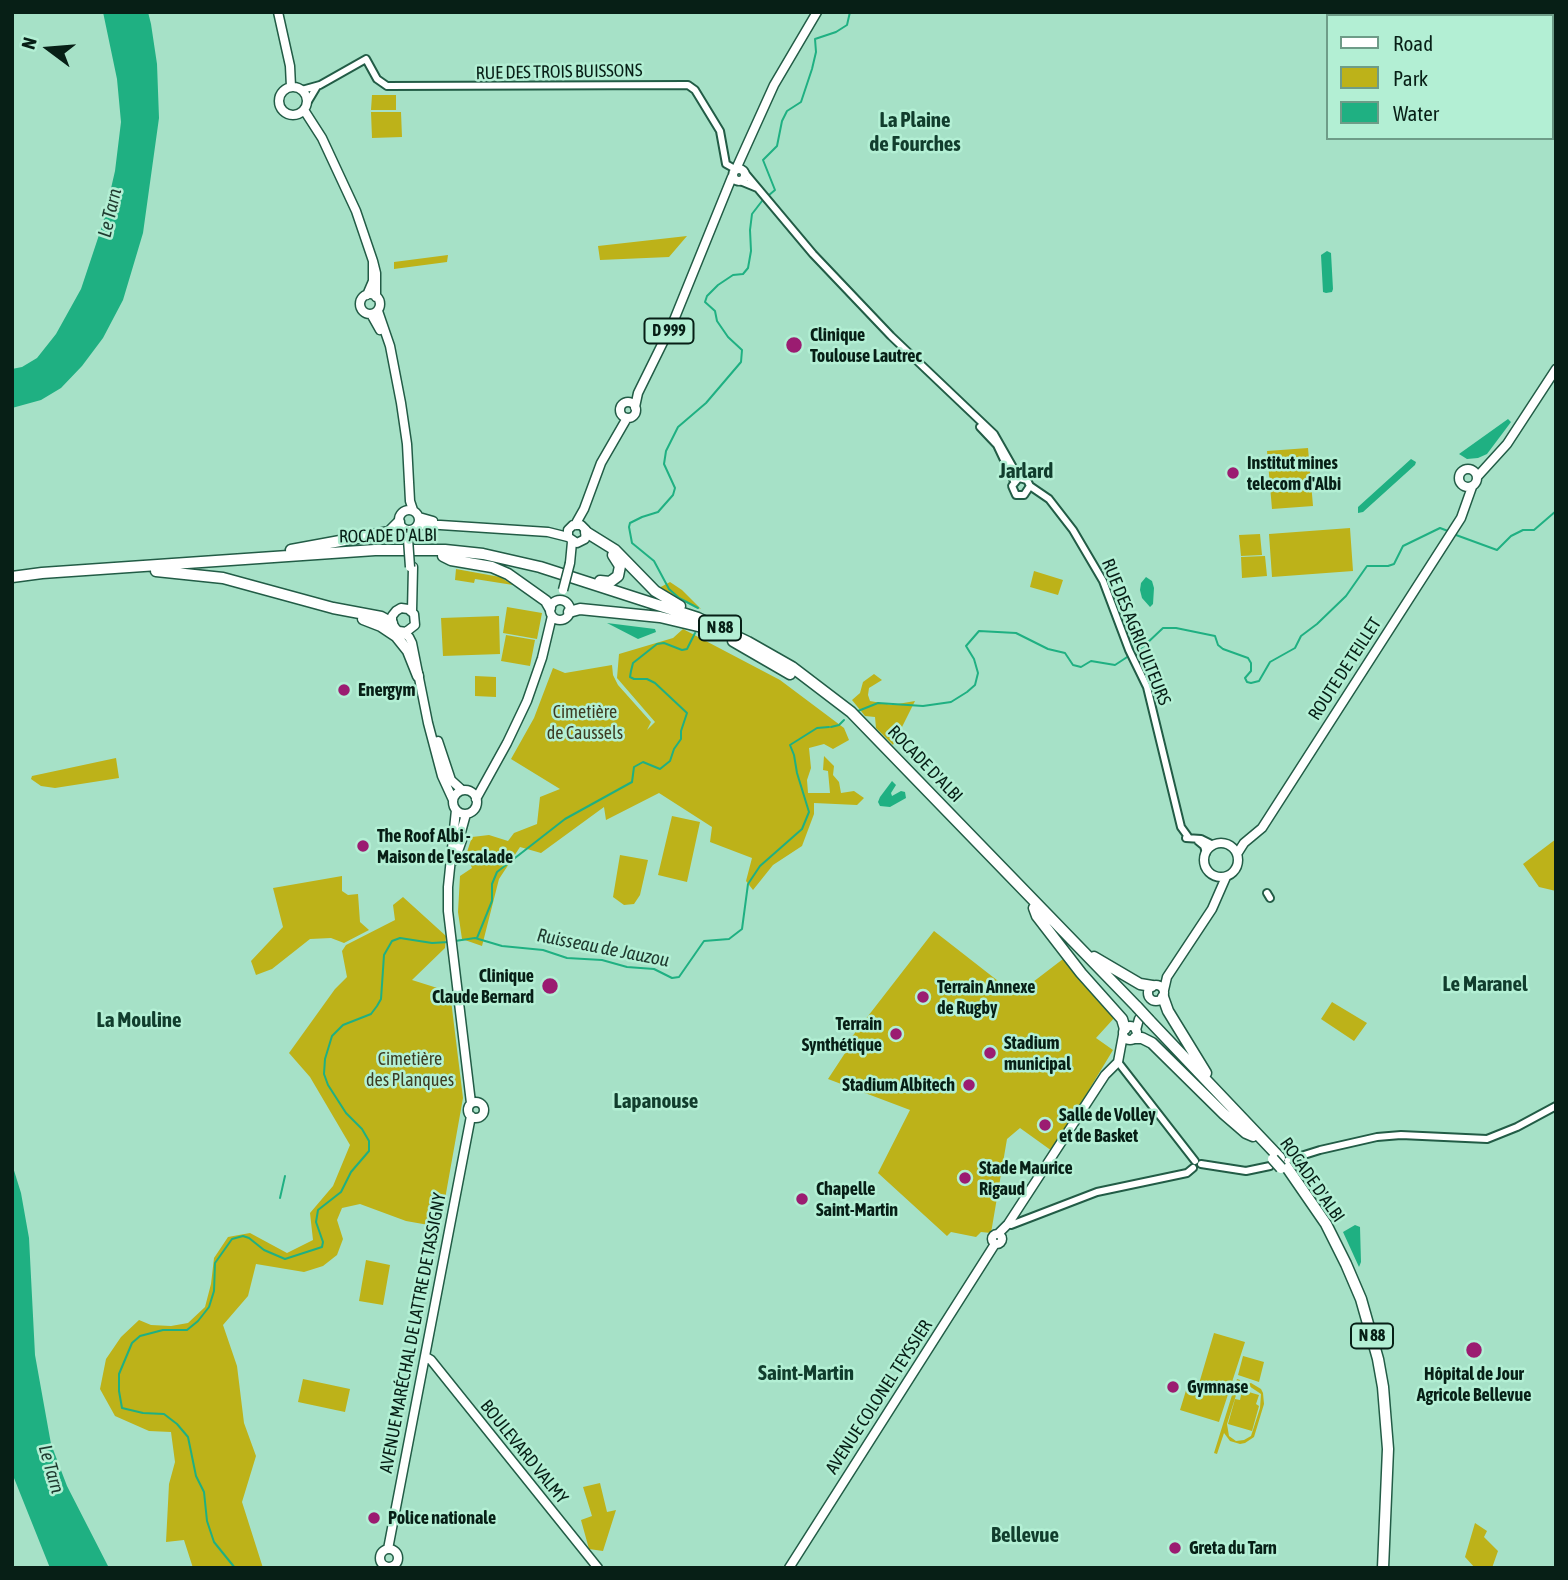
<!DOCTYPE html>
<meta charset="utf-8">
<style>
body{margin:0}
#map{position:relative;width:1568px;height:1580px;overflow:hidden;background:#a6e1c7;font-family:"Asap Condensed",sans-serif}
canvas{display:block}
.frame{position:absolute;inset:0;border:14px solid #071f16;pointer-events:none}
.legend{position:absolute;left:1326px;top:14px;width:228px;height:126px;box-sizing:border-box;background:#b3efd4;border:2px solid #6e9c88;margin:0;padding:9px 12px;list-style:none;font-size:21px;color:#071f16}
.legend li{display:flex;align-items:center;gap:14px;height:35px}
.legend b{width:35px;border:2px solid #6e9c88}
.north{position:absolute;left:14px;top:14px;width:70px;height:70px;-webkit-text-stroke:5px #b3efd4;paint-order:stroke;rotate:286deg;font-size:19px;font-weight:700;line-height:28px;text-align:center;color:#071f16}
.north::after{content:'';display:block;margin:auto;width:24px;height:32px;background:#071f16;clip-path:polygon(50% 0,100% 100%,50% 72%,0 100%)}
</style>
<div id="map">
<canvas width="1568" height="1580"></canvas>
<div class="frame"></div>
<ul class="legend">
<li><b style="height:9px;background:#fff"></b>Road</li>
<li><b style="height:19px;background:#bdb219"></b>Park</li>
<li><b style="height:19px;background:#1fb082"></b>Water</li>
</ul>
<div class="north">N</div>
</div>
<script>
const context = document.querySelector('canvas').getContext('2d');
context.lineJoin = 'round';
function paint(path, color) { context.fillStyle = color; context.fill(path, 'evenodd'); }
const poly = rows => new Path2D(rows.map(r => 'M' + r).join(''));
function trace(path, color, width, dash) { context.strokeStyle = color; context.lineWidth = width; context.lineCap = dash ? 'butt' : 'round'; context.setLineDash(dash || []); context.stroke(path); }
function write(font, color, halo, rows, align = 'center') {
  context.font = font + ' "Asap Condensed",sans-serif'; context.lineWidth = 5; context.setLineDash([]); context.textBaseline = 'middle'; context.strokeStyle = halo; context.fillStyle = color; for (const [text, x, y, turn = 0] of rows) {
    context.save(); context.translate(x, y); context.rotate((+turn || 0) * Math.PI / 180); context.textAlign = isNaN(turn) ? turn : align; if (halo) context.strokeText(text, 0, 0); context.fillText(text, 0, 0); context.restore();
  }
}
const green = poly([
 [372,95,396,95,396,110,371,110],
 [371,112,401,112,402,137,372,138],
 [687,236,669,257,600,260,598,246],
 [448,255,447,262,394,269,394,262],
 [1308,448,1313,506,1272,509,1267,451],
 [1350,528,1353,571,1272,577,1269,534],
 [1260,534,1262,555,1241,556,1239,535],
 [1265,556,1267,576,1242,578,1241,557],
 [456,569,500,577,513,585,475,579,474,583,455,580],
 [1034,571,1063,580,1058,595,1030,587],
 [670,582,682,590,701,609,668,595,659,588],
 [507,607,542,613,537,639,503,633],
 [499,616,500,654,443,656,441,618],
 [683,629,780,680,844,728,849,740,833,749,824,744,809,748,811,768,807,780,808,793,830,793,828,771,823,770,824,756,834,766,833,775,839,782,841,793,854,791,864,798,857,805,814,803,814,814,802,846,773,865,753,890,746,881,752,858,710,842,712,827,659,793,606,820,604,807,541,853,520,847,499,879,482,946,462,939,458,912,460,876,472,868,466,855,472,837,489,835,508,841,514,833,537,824,540,797,560,789,511,759,534,718,553,668,565,673,612,665,613,675,618,685,651,722,647,730,655,722,617,678,619,654,673,638],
 [506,635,535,640,530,666,501,661],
 [874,674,882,680,869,688,868,695,870,701,892,705,915,701,893,745,876,728,875,717,865,716,852,700,860,693,863,682],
 [475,676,496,677,496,697,475,696],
 [116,758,119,778,55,788,41,786,31,779,32,776],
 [672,816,700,822,687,882,658,875],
 [1556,839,1556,891,1539,887,1523,864],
 [620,855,648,860,640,895,634,904,624,905,613,897],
 [342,876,342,891,348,895,358,894,360,922,369,930,344,943,331,938,310,939,272,969,256,975,251,961,283,927,273,888],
 [403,897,446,936,445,948,412,980,450,992,463,1098,440,1227,406,1221,360,1204,342,1208,337,1220,343,1239,337,1255,323,1266,304,1272,256,1264,248,1296,223,1325,237,1366,244,1423,256,1456,242,1502,263,1568,193,1568,184,1540,166,1542,169,1484,175,1462,171,1432,149,1431,115,1416,100,1389,106,1359,121,1337,139,1320,151,1325,171,1326,188,1323,205,1307,211,1284,214,1258,228,1237,250,1233,287,1253,313,1240,310,1213,333,1186,350,1145,310,1077,289,1053,335,989,347,977,342,951,346,945,395,920,393,905],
 [934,931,1016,995,1063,959,1116,1016,1096,1038,1113,1050,1052,1151,1020,1128,1007,1139,991,1233,981,1232,976,1237,951,1232,947,1236,878,1173,910,1110,828,1079,851,1044,848,1042,851,1038],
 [1332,1002,1367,1023,1354,1041,1321,1019],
 [366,1260,390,1265,383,1305,359,1301],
 [1214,1333,1245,1342,1219,1422,1180,1410,1188,1384,1198,1387],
 [1243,1356,1264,1362,1259,1382,1238,1375],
 [303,1379,350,1389,345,1412,298,1402],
 [1237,1379,1240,1380,1238,1386,1251,1383,1261,1389,1263,1393,1264,1404,1254,1437,1245,1443,1240,1444,1230,1441,1224,1433,1217,1454,1214,1453],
 [1249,1386,1261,1394,1260,1408,1251,1436,1244,1440,1236,1441,1229,1436,1227,1424,1237,1392],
 [1242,1390,1259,1395,1256,1404,1259,1406,1252,1431,1228,1424,1235,1399,1240,1400],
 [600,1483,607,1512,616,1510,603,1551,589,1549,581,1520,592,1516,583,1487],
 [1475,1523,1487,1531,1484,1537,1498,1551,1492,1568,1475,1568,1465,1557]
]);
const water = poly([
 [103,12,148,12,151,24,157,64,159,118,143,233,123,300,103,338,82,366,61,388,41,400,12,408,12,369,22,367,37,358,56,334,81,289,103,223,115,171,121,122,117,79],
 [1327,251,1331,253,1333,289,1332,292,1326,293,1323,292,1321,255],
 [1508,419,1511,422,1487,454,1478,458,1467,459,1459,454],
 [1411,459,1416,462,1415,465,1363,512,1358,513,1358,507],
 [1146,577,1152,581,1154,588,1153,604,1150,607,1142,598,1140,590,1141,583],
 [607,623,655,629,656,632,638,639],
 [892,781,896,785,891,793,892,796,901,791,905,792,906,798,890,807,880,806,878,802,880,797],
 [12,1164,21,1193,29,1238,35,1355,51,1444,67,1486,109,1568,50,1568,12,1473],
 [1355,1225,1360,1227,1361,1262,1359,1267,1343,1232]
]);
const stream = poly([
 [1456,535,1497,550,1511,536,1523,530,1534,530,1556,511],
 [698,608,679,598,669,589,654,561,632,543,629,527,630,523,642,517,658,512,673,495,675,488,664,464,666,451,678,427,706,403,741,362,742,350,728,337,717,321,715,311,705,302,707,296,718,285,733,275,743,274,748,268,751,251,750,230,752,214,762,201,775,190,763,160,777,146,782,121,787,111,801,102,812,69,816,52,815,39,836,32,847,25,850,12],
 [858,711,878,703,923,706,951,702,967,692,975,685,978,673,974,659,966,646,979,631,1016,633,1048,649,1065,653,1073,665,1081,667,1091,661,1115,665,1144,646,1163,628,1176,628,1215,636,1218,645,1223,649,1248,658,1251,663,1251,671,1245,678,1247,682,1251,683,1259,681,1270,662,1295,648,1301,636,1317,624,1346,596,1367,566,1388,566,1394,564,1403,546,1440,528,1448,531],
 [831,727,839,725,844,720],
 [477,938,492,901,492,884,497,872,565,819,632,782,634,767,643,762,660,769,670,761,674,749,681,739,681,731,687,713,655,683,647,679,634,679,630,677,631,671,633,663,657,644,664,643,682,650,687,649,695,633],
 [455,941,475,938,502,946,543,950,567,958,602,960,627,967,654,969,672,978,679,977,704,941,729,939,742,929,748,884,760,866,802,829,809,812,797,773,794,755,790,745,817,728,829,727],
 [280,1198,285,1176],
 [235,1568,214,1542,207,1521,204,1492,196,1476,188,1437,177,1424,164,1414,143,1413,122,1408,119,1391,119,1374,132,1343,140,1336,163,1330,187,1330,198,1321,209,1307,214,1291,215,1263,232,1239,243,1236,249,1238,264,1250,285,1259,322,1247,323,1242,316,1222,318,1210,341,1192,351,1172,369,1151,369,1141,362,1129,346,1113,328,1085,324,1074,325,1059,332,1036,343,1025,371,1014,377,1006,381,999,384,955,392,941,400,938,432,943,449,942]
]);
const minor = poly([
 [302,90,320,85,366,59,377,79,387,86,688,85,695,90,720,131,726,164,735,169],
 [307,103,316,88],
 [745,173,813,254,891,336,994,434,1019,478,1027,480,1030,486,1049,499,1073,530,1103,581,1129,650,1147,687,1181,827,1189,838],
 [740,181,757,188],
 [980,427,997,445,1014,481],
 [1018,479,1012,486,1016,495,1024,495,1030,486],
 [1186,838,1201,839,1213,845],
 [1198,841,1204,846,1206,853],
 [1267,893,1270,898],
 [1118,1062,1195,1161],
 [1288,1160,1320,1150,1377,1137,1401,1135,1487,1139,1517,1127,1556,1106],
 [1201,1164,1246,1171,1270,1166],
 [1011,1225,1097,1192,1187,1173,1193,1168]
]);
const major = poly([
 [278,12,290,66,291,87],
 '279 101a14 14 0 1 1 28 0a14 14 0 1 1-28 0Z',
 [304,110,322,138,356,211,373,261],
 '733 175a6 6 0 1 1 12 0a6 6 0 1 1-12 0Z',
 [736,169,774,85,817,12],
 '360 304a10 10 0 1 1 20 0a10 10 0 1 1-20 0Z',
 [367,295,373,281,373,261,376,273,376,297],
 [378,311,390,346,401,403,407,444,410,501,413,510],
 [371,314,380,330],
 '620 410a8 8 0 1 1 16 0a8 8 0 1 1-16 0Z',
 [635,407,638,393,674,320,732,177],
 '1459 478a9 9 0 1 1 18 0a9 9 0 1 1-18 0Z',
 [1477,477,1507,444,1556,369],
 '399 520a10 10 0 1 1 20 0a10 10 0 1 1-20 0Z',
 [419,517,433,521],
 [575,525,584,509,601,463,627,418],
 [416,527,425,524,548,532,568,537,577,543,585,539,586,530,581,525,573,525,568,530,568,537],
 [570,563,572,542],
 '550 610a10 10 0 1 1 20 0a10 10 0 1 1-20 0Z',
 [412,611,413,567],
 [399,631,406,632,415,625,414,614,408,609,401,608,396,611,392,616,392,623,396,629,399,631,406,635,409,637,412,643,428,723,442,776,453,800],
 [438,741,451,780,462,790],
 '453 802a12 12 0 1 1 24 0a12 12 0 1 1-24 0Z',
 [476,799,507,743,527,701,542,658,552,616],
 [456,810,448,887,448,911,471,1103],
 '1204 860a17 17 0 1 1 34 0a17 17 0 1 1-34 0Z',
 [458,843,466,814],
 [1237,854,1244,843,1262,828,1461,518,1472,487],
 [455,860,462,840],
 '1148 993a8 8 0 1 1 16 0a8 8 0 1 1-16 0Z',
 [1164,990,1167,977,1212,909,1226,877],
 '1123 1033a7 7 0 1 1 14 0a7 7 0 1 1-14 0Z',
 [1136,1030,1139,1019],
 '468 1110a8 8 0 1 1 16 0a8 8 0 1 1-16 0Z',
 '992 1239a5 5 0 1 1 10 0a5 5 0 1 1-10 0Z',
 [998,1234,1008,1224,1105,1075,1118,1062,1123,1035],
 [426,1357,431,1360,598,1568],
 '380 1558a9 9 0 1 1 18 0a9 9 0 1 1-18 0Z',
 [388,1549,471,1116],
 [789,1568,995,1244]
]);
const highway = poly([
 [586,532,615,550,655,591,680,606],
 [291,550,389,532,399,522],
 [443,556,451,560,492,567,508,574,546,601,550,608],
 [156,571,223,578,333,608,381,617,392,623],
 [12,577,42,573,375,550,445,550,483,554,540,567,698,618,748,642,792,667,851,712,1137,1007],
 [600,581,610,582,618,576,620,566,613,555],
 [569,612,580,609,660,617,702,627],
 [363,619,381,626,396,636,408,651,418,676],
 [733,641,790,674],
 [1034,908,1037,916,1081,973,1122,1019,1125,1029],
 [1094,957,1140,984,1152,986],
 [1163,997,1168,1011,1206,1073],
 [1149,1020,1280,1158],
 [1135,1038,1142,1038,1152,1043,1224,1114,1246,1133,1253,1136],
 [1286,1166,1326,1224,1346,1264,1361,1299,1378,1359,1383,1387,1388,1449,1383,1568]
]);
const majorBridge = poly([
 [408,539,410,567],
 [563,590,570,563]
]);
const highwayBridge = poly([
 [1137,1007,1149,1020],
 [1273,1159,1281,1168]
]);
const markers = [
 [794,345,9,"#9b1c71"],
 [1233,473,7,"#9b1c71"],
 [344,690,7,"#9b1c71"],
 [363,846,7,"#9b1c71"],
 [550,986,9,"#9b1c71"],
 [923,997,7,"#9b1c71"],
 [896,1034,7,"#9b1c71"],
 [990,1053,7,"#9b1c71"],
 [969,1085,7,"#9b1c71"],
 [1045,1125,7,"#9b1c71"],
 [965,1178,7,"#9b1c71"],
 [802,1199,7,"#9b1c71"],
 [1474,1350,9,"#9b1c71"],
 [1173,1387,7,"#9b1c71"],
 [374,1518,7,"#9b1c71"],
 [1175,1548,7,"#9b1c71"]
];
const shields = [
 [669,331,49],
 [720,628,42],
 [1372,1336,42]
];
const shieldNames = [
 ["D 999",669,331],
 ["N 88",720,628],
 ["N 88",1372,1336]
];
const streetNames = [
 ["RUE DES TROIS BUISSONS",559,72,-1],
 ["ROCADE D'ALBI",388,536,-1],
 ["RUE DES AGRICULTEURS",1136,632,68],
 ["ROUTE DE TEILLET",1345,669,-57],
 ["ROCADE D'ALBI",925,764,46],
 ["ROCADE D'ALBI",1312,1180,55],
 ["AVENUE MARÉCHAL DE LATTRE DE TASSIGNY",413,1333,-79],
 ["AVENUE COLONEL TEYSSIER",879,1397,-57],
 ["BOULEVARD VALMY",524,1452,51]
];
const poiNames = [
 ["Clinique",810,335],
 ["Toulouse Lautrec",810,356],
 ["Institut mines",1247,463],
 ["telecom d'Albi",1247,484],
 ["Energym",358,690],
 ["The Roof Albi -",377,836],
 ["Maison de l'escalade",377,857],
 ["Clinique",534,976,"right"],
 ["Claude Bernard",534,997,"right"],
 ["Terrain Annexe",937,987],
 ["de Rugby",937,1008],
 ["Terrain",882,1024,"right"],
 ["Synthétique",882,1045,"right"],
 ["Stadium",1004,1043],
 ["municipal",1004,1064],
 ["Stadium Albitech",955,1085,"right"],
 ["Salle de Volley",1059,1115],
 ["et de Basket",1059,1136],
 ["Stade Maurice",979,1168],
 ["Rigaud",979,1189],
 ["Chapelle",816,1189],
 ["Saint-Martin",816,1210],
 ["Hôpital de Jour",1474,1374,"center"],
 ["Agricole Bellevue",1474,1395,"center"],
 ["Gymnase",1187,1387],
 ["Police nationale",388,1518],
 ["Greta du Tarn",1189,1548]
];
const parkNames = [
 ["Cimetière",585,712],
 ["de Caussels",585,733],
 ["Cimetière",410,1059],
 ["des Planques",410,1080]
];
const waterNames = [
 ["Le Tarn",110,213,-77],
 ["Ruisseau de Jauzou",603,948,11],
 ["Le Tarn",51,1469,74]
];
const quarterNames = [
 ["La Plaine",915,120],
 ["de Fourches",915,144],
 ["Jarlard",1026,471],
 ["Le Maranel",1485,984],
 ["La Mouline",139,1020],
 ["Lapanouse",656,1101],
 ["Saint-Martin",806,1373],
 ["Bellevue",1025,1535]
];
paint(green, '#bdb219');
paint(water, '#1fb082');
trace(stream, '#1fb082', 2);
trace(minor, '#225c46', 10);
trace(major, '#225c46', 11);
trace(highway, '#225c46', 13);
trace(minor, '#fff', 6);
trace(major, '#fff', 8);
trace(highway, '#fff', 10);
trace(majorBridge, '#225c46', 11, []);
trace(highwayBridge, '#225c46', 13, []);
trace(majorBridge, '#fff', 8);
trace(highwayBridge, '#fff', 10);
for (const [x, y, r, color] of markers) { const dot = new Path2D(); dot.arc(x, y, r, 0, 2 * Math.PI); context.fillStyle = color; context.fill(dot); trace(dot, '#b3efd4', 2.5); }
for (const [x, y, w] of shields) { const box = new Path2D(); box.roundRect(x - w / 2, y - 12.5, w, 25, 5); context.fillStyle = '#b3efd4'; context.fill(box); trace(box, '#071f16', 2); }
write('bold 16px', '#071f16', null, shieldNames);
write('18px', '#071f16', '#b3efd4', streetNames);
write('bold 18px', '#071f16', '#b3efd4', poiNames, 'left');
write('18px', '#3d3c23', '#b3efd4', parkNames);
write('italic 19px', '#1f3a2f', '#b3efd4', waterNames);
write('bold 21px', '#113d2d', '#b3efd4', quarterNames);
</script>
